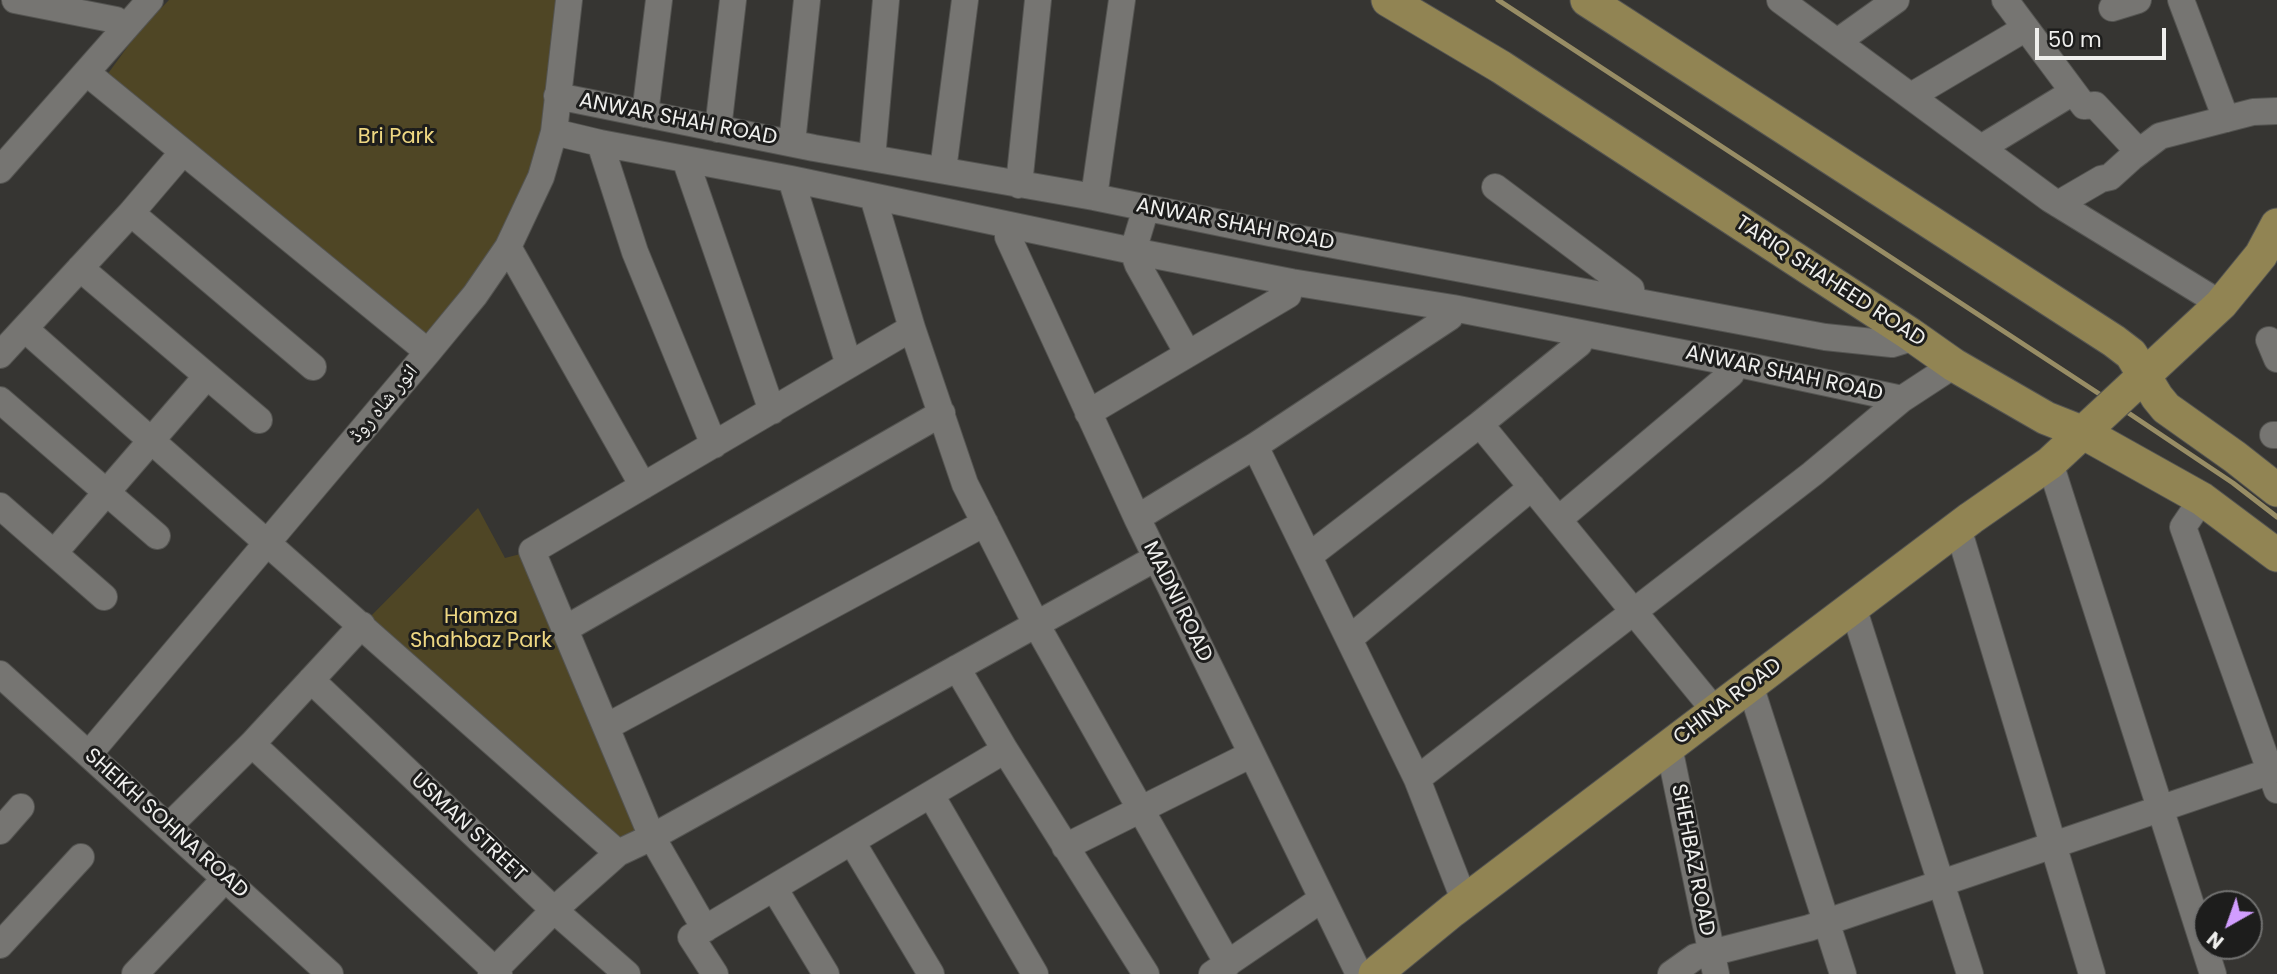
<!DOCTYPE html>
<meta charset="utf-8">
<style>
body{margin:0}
#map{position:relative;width:2277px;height:974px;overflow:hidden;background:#363532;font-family:Poppins,sans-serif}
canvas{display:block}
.north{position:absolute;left:2193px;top:890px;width:70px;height:70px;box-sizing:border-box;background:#1d1d1c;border:2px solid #717170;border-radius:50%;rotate:220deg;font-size:19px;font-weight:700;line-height:28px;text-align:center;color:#efefed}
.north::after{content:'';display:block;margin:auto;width:24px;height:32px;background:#d19dfe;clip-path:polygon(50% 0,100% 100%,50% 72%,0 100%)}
.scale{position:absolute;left:2035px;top:28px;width:131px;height:32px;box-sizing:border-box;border:4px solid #efefed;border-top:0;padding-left:9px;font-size:21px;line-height:24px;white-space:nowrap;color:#efefed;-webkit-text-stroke:5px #1d1d1c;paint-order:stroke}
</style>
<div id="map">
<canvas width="2277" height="974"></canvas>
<div class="north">N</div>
<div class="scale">50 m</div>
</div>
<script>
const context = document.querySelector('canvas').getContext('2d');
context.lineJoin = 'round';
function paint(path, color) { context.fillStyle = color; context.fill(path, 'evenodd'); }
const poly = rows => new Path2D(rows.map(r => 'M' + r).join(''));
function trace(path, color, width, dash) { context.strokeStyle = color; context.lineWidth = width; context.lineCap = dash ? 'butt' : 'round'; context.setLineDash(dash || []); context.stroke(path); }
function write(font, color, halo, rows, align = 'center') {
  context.font = font + ' Poppins,"Noto Naskh Arabic",sans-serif'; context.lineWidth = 6; context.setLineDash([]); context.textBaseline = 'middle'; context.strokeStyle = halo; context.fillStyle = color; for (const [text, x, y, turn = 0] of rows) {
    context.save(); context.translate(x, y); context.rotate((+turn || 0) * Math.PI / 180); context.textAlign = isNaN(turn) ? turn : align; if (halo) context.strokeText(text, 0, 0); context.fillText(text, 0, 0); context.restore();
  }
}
const green = poly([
 [169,0,559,0,541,131,530,177,500,241,427,342,104,79,139,31],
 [478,508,505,558,532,551,652,837,618,853,362,625]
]);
const stream = poly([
 [1498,0,2104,397],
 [2124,410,2233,483,2277,517]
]);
const minor = poly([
 [15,0,116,20,126,27],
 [1780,0,2050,199,2221,304],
 [2005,0,2084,106,2095,105,2139,152],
 [2181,0,2226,119],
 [2112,8,2138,0],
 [1837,42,1896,0],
 [87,73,428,352],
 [557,96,814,148,1094,197,1270,233,1825,337,1892,344,1905,340,1910,334],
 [1911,96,2026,28],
 [645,114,659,0],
 [718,129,733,0],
 [554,132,600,143,791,179,1133,251,1291,282,1453,308,1734,363,1902,399],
 [600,143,635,252,714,445],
 [792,143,807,0],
 [1981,148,2073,92],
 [872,158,886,0],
 [685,159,772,411],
 [0,170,150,0],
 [943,170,965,0],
 [791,179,849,365],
 [1019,185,1038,0],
 [1495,187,1631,289,1633,300],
 [873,197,912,328,965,484,1036,624,1228,964],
 [1094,197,1122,0],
 [2058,204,2101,179,2110,177,2131,158,2160,136,2253,112,2277,111],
 [1146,208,1133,251,1138,265,1188,354],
 [131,213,313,367],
 [1008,225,1008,237,1137,518,1359,974],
 [508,247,643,486],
 [80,268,259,420],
 [25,329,618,853],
 [2269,340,2277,359],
 [0,355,131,213,183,152],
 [0,400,157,536],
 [1088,413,1288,295,1291,282],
 [1480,424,1715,711],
 [2273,435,2277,435],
 [1255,446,1417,779,1465,902],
 [2050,463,2213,974],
 [2202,499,2183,527,2277,790],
 [0,506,104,597],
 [1137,518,1255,446,1450,317,1453,308],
 [1559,519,1731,374,1734,363],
 [1958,528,2092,974],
 [54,553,207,376],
 [1309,556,1480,424,1579,344,1581,334],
 [1853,607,1970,974],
 [565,629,942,413],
 [1349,639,1532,487],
 [957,668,1005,750,1146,974],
 [0,674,330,974],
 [311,680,554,910,627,974],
 [1750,685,1843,974],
 [606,727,985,523],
 [252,744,499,974],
 [1669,747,1716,974],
 [89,754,428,352,475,295,508,247,541,177,554,132,569,0],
 [1417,779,1812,474,1902,399,1954,365],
 [931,795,1035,974],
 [169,826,252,744,362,625],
 [0,831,21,807],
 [852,842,931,974],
 [1065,847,1252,754],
 [774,888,826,974],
 [705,929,652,837,1156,558],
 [0,945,81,857],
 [135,974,226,878],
 [491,974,554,910,618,853,652,837,532,551,912,328],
 [715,974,691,937,1005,750],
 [1212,974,1322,899],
 [1671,974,1695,957,1809,928,2277,769]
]);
const major = poly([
 [1388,0,1501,67,1910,334,1954,365,2046,418,2084,433,2202,499,2277,555],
 [1587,0,2114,341,2131,354,2157,397,2166,408,2235,457,2277,490],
 [1375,974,1452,911,1783,660,1971,518,2050,463,2221,304,2261,255,2277,225]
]);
const streetNames = [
 ["ANWAR SHAH ROAD",678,120,11],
 ["ANWAR SHAH ROAD",1235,225,11],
 ["TARIQ SHAHEED ROAD",1830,282,33],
 ["ANWAR SHAH ROAD",1784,374,12],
 ["انور شاہ روڈ",384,404,-50],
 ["MADNI ROAD",1177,602,64],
 ["CHINA ROAD",1728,702,-37],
 ["SHEIKH SOHNA ROAD",166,824,42],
 ["USMAN STREET",468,828,43],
 ["SHEHBAZ ROAD",1692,860,79]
];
const parkNames = [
 ["Bri Park",396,138],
 ["Hamza",481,618],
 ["Shahbaz Park",481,642]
];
paint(green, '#4f4625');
trace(stream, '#988d65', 5);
trace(minor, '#545451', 28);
trace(major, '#545451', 35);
trace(minor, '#767572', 26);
trace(major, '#918453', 33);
write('21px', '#efefed', '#1d1d1c', streetNames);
write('21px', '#eed782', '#1d1d1c', parkNames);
</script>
